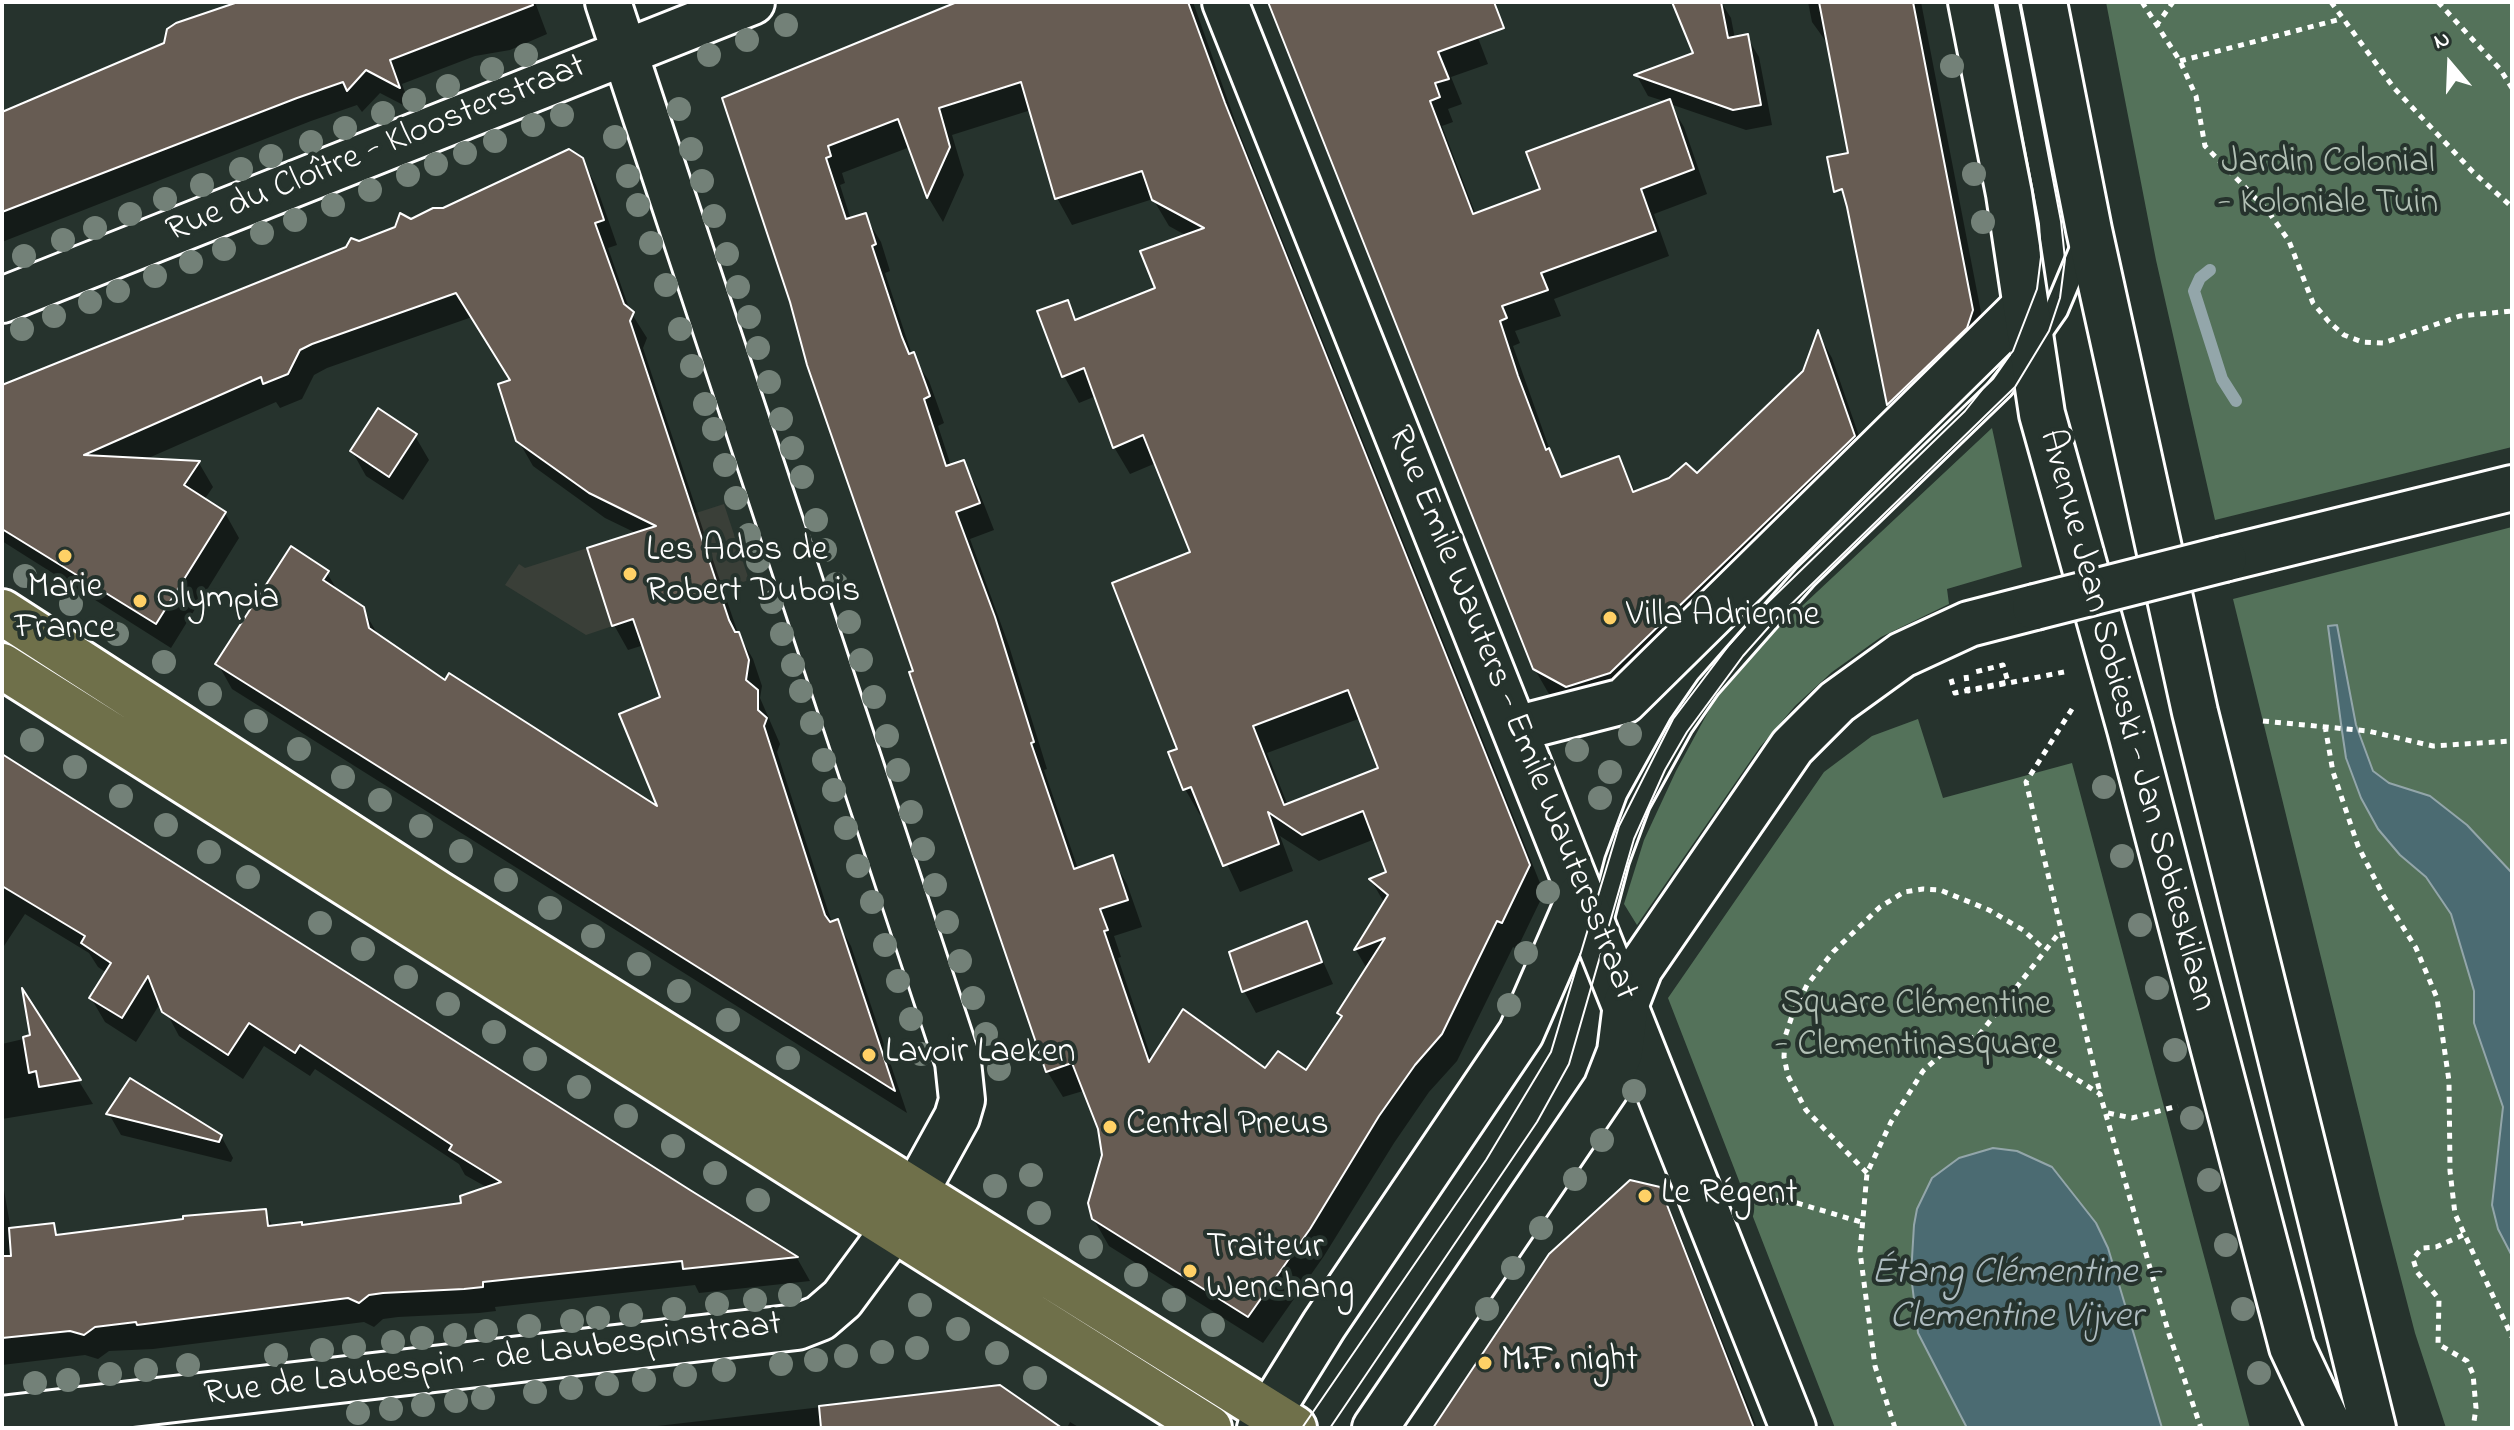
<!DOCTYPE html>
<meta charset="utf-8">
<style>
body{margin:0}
#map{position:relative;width:2514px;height:1430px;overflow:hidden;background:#26332d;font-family:"Indie Flower",sans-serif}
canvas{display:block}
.frame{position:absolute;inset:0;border:4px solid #fff;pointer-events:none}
.north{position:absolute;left:2410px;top:24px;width:80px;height:80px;-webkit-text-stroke:6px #26332d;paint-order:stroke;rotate:341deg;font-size:22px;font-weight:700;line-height:32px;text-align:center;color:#fff}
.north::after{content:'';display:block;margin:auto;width:28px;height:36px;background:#fff;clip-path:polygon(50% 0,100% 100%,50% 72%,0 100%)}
</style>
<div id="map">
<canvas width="2514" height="1430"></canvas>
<div class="frame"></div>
<div class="north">N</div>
</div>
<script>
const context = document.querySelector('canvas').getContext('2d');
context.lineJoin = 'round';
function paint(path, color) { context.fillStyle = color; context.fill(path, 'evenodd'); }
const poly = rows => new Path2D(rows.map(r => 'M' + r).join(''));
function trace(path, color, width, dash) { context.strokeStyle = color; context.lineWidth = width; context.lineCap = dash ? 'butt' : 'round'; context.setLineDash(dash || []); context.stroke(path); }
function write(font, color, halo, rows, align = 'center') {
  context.font = font + ' "Indie Flower",sans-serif'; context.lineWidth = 8; context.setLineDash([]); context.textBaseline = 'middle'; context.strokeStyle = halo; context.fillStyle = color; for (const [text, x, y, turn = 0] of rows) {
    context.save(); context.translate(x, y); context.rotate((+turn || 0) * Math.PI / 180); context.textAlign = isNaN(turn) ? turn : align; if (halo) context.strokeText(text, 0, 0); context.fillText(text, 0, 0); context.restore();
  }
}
const built = poly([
 [724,504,749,580,586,635,505,585,519,564,525,568]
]);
const green = poly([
 [2106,2,2512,2,2512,447,2215,520,2156,260],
 [1992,428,2022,567,1947,589,1949,604,1881,637,1832,672,1795,706,1760,747,1637,925,1624,904,1644,840,1676,771,1714,701,1770,636],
 [2512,527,2512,1428,2446,1428,2415,1333,2380,1198,2233,599],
 [1918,719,1943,798,2072,763,2250,1428,1835,1428,1668,998,1824,772,1872,736]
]);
const water = poly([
 [2337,625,2356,725,2373,771,2389,783,2430,796,2467,825,2512,873,2512,1256,2498,1229,2492,1205,2503,1107,2474,1023,2474,991,2451,914,2426,877,2400,855,2378,829,2361,798,2346,758,2342,731,2328,626,2337,625],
 [1993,1148,2017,1151,2052,1167,2096,1223,2108,1248,2162,1428,1967,1428,1918,1333,1911,1275,1914,1225,1917,1209,1932,1178,1959,1158,1993,1148]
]);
const shadow = poly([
 [232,2,535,2,547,34,510,50,475,56,402,84,411,109,380,93,362,112,357,105,311,121,2,242,2,114,166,44],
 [964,2,1193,2,1239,132,1544,893,1517,949,1513,947,1457,1061,1429,1092,1394,1143,1324,1256,1263,1343,1109,1246,1093,1218,1104,1155,1100,1128,1083,1091,1063,1097,1047,1071,725,99],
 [1031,110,1057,198,1072,225,1153,199,1169,226,1187,236,1157,289,1077,321,1067,302,1064,376,1079,403,1096,396,1114,447,1130,474,1156,463,1192,553,1179,750,1185,789,1200,815,1204,814,1240,892,1293,871,1280,836,1319,861,1375,839,1388,873,1371,880,1385,904,1356,950,1367,969,1340,1013,1343,1018,1307,1073,1152,1060,1118,958,1121,957,1114,936,1142,927,1127,884,1112,858,1078,869,1044,770,1047,769,1009,646,970,539,994,530,978,489,963,462,951,466,938,426,944,423,929,381,912,355,885,273,890,271,881,242,865,216,851,220,840,185,845,183,842,173,910,147,928,197,943,222,964,175,952,135],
 [1361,718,1381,769,1288,806,1267,753],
 [1271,2,1392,2,1475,30,1488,64,1451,77,1462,104,1448,109,1453,122,1442,126,1476,215,1543,190,1667,102,1648,96,1637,76,1696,54,1692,2,1721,2,1731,18,1735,39,1747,37,1759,57,1772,125,1746,130,1670,104,1684,127,1707,194,1654,214,1669,256,1554,299,1561,316,1515,331,1520,343,1513,346,1553,459,1564,479,1618,459,1636,493,1697,476,1804,372,1819,335,1832,358,1868,462,1582,711,1549,694,1534,668],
 [1808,2,1921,2,1986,338,1903,429,1889,404,1838,157,1850,155,1830,47,1812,22],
 [581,159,596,185,617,245,608,248,630,311,647,338,643,348,718,575,738,633,753,659,762,686,760,698,780,744,777,752,832,923,837,921,851,946,907,1113,232,689,218,664,327,573,339,593,363,609,378,635,446,682,661,811,663,698,644,645,628,650,614,625,638,534,605,518,533,466,518,440,512,381,472,317,327,368,314,375,302,399,280,408,276,402,144,460,199,463,213,487,204,500,225,513,239,538,171,648,2,541,2,387,411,222],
 [415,436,429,460,403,500,366,476,352,451],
 [2,756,797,1258,810,1281,699,1293,695,1285,495,1307,496,1311,479,1313,398,1317,383,1319,374,1327,364,1322,153,1349,109,1351,98,1359,85,1355,2,1365,2,1179,11,1230,53,1226,59,1237,264,1211,274,1228,302,1227,463,1205,488,1188,465,1175,459,1164,315,1069,310,1076,264,1046,243,1079,179,1036,161,1002,136,1042,105,1022,91,998,107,973,98,967,89,953,25,914,2,949],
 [1306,923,1333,984,1256,1013,1244,991],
 [49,1033,93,1104,2,1119,2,1044],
 [109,1114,221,1136,233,1158,231,1162,121,1135],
 [1658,1189,1671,1212,1757,1428,1447,1428],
 [995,1387,1060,1428,640,1428],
 [1070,1422,1080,1428,1067,1428]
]);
const stream = poly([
 [2210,270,2200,278,2194,291,2222,379,2236,401]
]);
const building = poly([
 [238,2,532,2,533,5,390,60,400,88,366,70,347,91,343,82,297,98,2,212,2,112,164,43,167,29,176,23,238,2],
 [957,2,1188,2,1225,103,1530,865,1502,923,1497,921,1442,1034,1415,1065,1379,1116,1310,1229,1248,1317,1092,1219,1088,1203,1102,1155,1098,1129,1072,1063,1046,1072,909,672,913,671,807,365,790,302,722,98,957,2],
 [1021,82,1055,199,1142,171,1152,200,1204,228,1140,251,1155,288,1075,320,1068,300,1037,311,1062,377,1084,368,1113,448,1143,435,1190,552,1112,583,1177,749,1168,752,1183,790,1191,787,1223,866,1279,844,1268,812,1302,835,1363,811,1386,872,1369,879,1388,895,1354,950,1385,938,1337,1013,1342,1016,1306,1070,1278,1051,1265,1068,1183,1009,1149,1062,1104,931,1108,930,1100,909,1128,900,1113,855,1074,869,1031,743,1034,742,995,617,956,512,980,503,964,460,946,466,924,399,930,396,914,352,909,354,902,337,872,246,876,244,866,213,846,219,826,158,831,156,828,146,898,119,927,198,950,147,939,108,1021,82],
 [1348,690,1378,768,1284,805,1253,726,1348,690],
 [1268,2,1494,2,1504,28,1438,52,1449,79,1435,83,1440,97,1430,101,1473,214,1540,189,1526,152,1670,99,1694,169,1641,189,1656,231,1541,273,1548,290,1502,306,1507,318,1500,321,1518,376,1546,450,1549,448,1561,477,1619,456,1633,492,1669,478,1686,463,1697,473,1803,371,1818,330,1855,436,1610,673,1566,687,1533,669,1268,2],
 [1672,2,1721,2,1728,38,1748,34,1761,105,1733,110,1634,75,1693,53,1672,2],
 [1819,2,1913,2,1973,310,1967,328,1887,405,1847,207,1842,189,1834,192,1827,157,1848,153,1819,2],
 [569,149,583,158,604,220,595,223,624,304,634,312,630,321,705,548,729,620,735,632,739,632,749,660,746,680,758,690,758,710,767,718,764,726,825,915,830,922,838,919,895,1091,215,664,291,546,329,571,323,580,364,607,369,628,445,680,449,673,657,806,619,714,660,697,633,619,612,626,587,548,656,526,589,493,516,441,498,384,510,380,456,293,312,344,300,350,288,374,263,384,261,377,84,455,200,461,184,485,226,512,156,624,2,529,2,385,346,247,351,238,359,241,395,227,400,213,411,219,433,208,443,208,569,149],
 [378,408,417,434,389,477,350,451,378,408],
 [2,754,690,1190,798,1257,683,1269,682,1261,483,1282,483,1287,464,1289,383,1293,369,1295,359,1303,348,1298,137,1325,136,1322,95,1327,84,1335,70,1331,2,1338,2,1256,11,1256,9,1228,54,1223,56,1235,183,1219,183,1216,266,1209,268,1226,302,1222,302,1225,461,1203,460,1196,501,1182,449,1150,452,1145,300,1045,295,1053,249,1023,228,1055,162,1012,148,976,122,1018,89,998,111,963,81,943,85,936,2,886,2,754],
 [1307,921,1322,962,1242,992,1229,952,1307,921],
 [22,988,81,1080,39,1087,36,1071,29,1073,23,1037,30,1035,22,988],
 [130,1078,222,1135,219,1142,106,1114,130,1078],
 [1630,1180,1660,1187,1754,1428,1433,1428,1549,1254,1630,1180],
 [1000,1385,1062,1428,821,1428,819,1406,1000,1385]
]);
const path = poly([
 [2142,2,2180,61,2196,96,2205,146,2268,211,2289,241,2313,303,2329,322,2344,335,2362,342,2383,343,2460,316,2512,311],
 [2331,2,2394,88,2473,172,2512,207],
 [2438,2,2500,69,2512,88],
 [2156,26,2173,2],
 [2180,61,2341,19],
 [1966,675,1968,691,2064,672],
 [1951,679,1955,693,2008,682,2003,665,1975,672],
 [2072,709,2026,782,2100,1093],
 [2263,721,2368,731,2433,746,2512,741],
 [2325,726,2333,772,2358,846,2383,895,2416,948,2437,998,2449,1081,2450,1171,2455,1214,2512,1337],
 [1979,1035,2059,933],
 [2108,1113,2132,1118,2178,1106],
 [1867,1173,1806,1110,1788,1076,1784,1057,1785,1037,1793,1013,1807,985,1833,952,1880,907,1904,892,1923,889,1940,890,1989,910,2023,930,2045,950],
 [1749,1202,1773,1200,1797,1203,1861,1222],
 [2463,1235,2436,1247,2422,1248,2413,1259,2417,1272,2439,1299,2438,1344,2467,1361,2473,1374,2476,1408,2473,1428],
 [1895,1428,1875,1366,1860,1252,1867,1173,1891,1122,1923,1071,1951,1046,1979,1035,2038,1055,2100,1094,2169,1334,2201,1428]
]);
const service = poly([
 [1600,926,1617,861,1638,804,1681,726,1708,687,1805,577,2002,387,2056,310,2085,241]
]);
const minor = poly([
 [608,2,958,1062,962,1100,957,1117,915,1193],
 [1225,2,1793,1428],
 [2,300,752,2],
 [1515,729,1624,701,2025,306],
 [2,1419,797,1327,820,1318,842,1299,893,1230]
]);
const tertiary = poly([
 [1971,2,2009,194,2042,414,2130,729,2292,1347,2330,1428],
 [2044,2,2089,230,2195,712,2373,1428],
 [2224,559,2512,488],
 [1260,1428,1324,1325,1521,1033,1581,895],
 [1375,1428,1606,1088,1620,1052,1626,1004,1640,968,1792,747,1837,702,1902,655,1969,624,2035,607]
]);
const primary = poly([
 [2,612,437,893,1294,1428],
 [2,666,1209,1428]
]);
const tram = poly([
 [1302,1428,1486,1160,1551,1052,1619,826,1673,719,1729,645,1761,609,1965,411,2013,351,2037,289,2041,257,2039,224,1997,2],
 [1330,1428,1537,1122,1569,1064,1634,839,1665,770,1687,732,1743,656,1775,620,2015,387,2049,331,2060,298,2065,259,2061,221,2019,2]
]);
const tertiaryBridge = poly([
 [2035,607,2224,559]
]);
const trees = [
 [786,25],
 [747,40],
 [526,55],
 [709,55],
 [1952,66],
 [492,69],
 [448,86],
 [414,100],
 [679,109],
 [383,113],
 [562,115],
 [533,125],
 [345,128],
 [615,137],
 [495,141],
 [311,142],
 [691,149],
 [465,153],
 [271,156],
 [436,164],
 [241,169],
 [1974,174],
 [408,175],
 [628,176],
 [702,181],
 [202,185],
 [370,190],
 [165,199],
 [333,205],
 [638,205],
 [130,214],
 [714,216],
 [295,220],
 [1983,222],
 [95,228],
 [262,233],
 [63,240],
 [651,243],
 [224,249],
 [727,254],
 [24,256],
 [191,262],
 [155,276],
 [666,285],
 [738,287],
 [118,291],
 [90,302],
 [54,316],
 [749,317],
 [22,329],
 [680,329],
 [758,348],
 [692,366],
 [769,382],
 [705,404],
 [781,419],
 [714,429],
 [792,448],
 [725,465],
 [802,477],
 [736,498],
 [816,520],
 [749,535],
 [825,550],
 [758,561],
 [25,576],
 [836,584],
 [772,602],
 [71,604],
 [849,622],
 [117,634],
 [782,634],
 [861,660],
 [164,662],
 [793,665],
 [801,691],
 [210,694],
 [874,697],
 [256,721],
 [812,723],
 [1630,734],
 [887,736],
 [32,740],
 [299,749],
 [1577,750],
 [824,760],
 [75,767],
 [898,770],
 [1610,772],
 [343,777],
 [2104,787],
 [834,790],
 [121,796],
 [1600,798],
 [380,800],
 [911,812],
 [166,825],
 [421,826],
 [846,828],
 [923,849],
 [461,851],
 [209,852],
 [2122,856],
 [858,866],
 [248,877],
 [506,880],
 [935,885],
 [1548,892],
 [872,902],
 [550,908],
 [947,922],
 [320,923],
 [2140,925],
 [593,936],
 [885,945],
 [363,949],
 [1526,953],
 [960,961],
 [639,964],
 [406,977],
 [898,981],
 [2157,988],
 [679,991],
 [973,998],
 [448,1004],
 [1509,1005],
 [911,1019],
 [728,1020],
 [494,1032],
 [986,1034],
 [2175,1050],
 [921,1054],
 [788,1058],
 [535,1059],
 [999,1069],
 [579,1087],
 [1634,1091],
 [626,1116],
 [2192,1118],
 [1602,1140],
 [673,1146],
 [715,1173],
 [1031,1175],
 [1575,1179],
 [2209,1180],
 [995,1186],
 [758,1200],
 [1039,1213],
 [1541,1228],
 [2226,1245],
 [1091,1247],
 [1513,1268],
 [1136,1275],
 [790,1295],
 [755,1300],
 [1174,1300],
 [717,1304],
 [920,1305],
 [674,1309],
 [1487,1309],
 [2243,1309],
 [631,1315],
 [598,1318],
 [572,1321],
 [1213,1325],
 [529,1326],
 [958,1329],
 [486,1331],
 [455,1335],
 [422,1338],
 [393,1342],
 [354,1347],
 [917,1348],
 [322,1350],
 [882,1352],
 [997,1353],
 [276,1355],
 [846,1356],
 [816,1360],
 [781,1364],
 [188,1365],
 [146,1370],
 [724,1370],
 [2259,1373],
 [110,1374],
 [685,1375],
 [1035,1378],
 [68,1380],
 [644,1380],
 [35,1383],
 [607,1384],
 [571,1388],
 [535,1392],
 [483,1398],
 [456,1401],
 [423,1405],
 [391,1409],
 [358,1413]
];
const markers = [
 [65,556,8,"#ffd166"],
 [630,574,8,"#ffd166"],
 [140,601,8,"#ffd166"],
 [1610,618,8,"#ffd166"],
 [869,1055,8,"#ffd166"],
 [1110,1127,8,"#ffd166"],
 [1645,1196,8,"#ffd166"],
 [1190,1271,8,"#ffd166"],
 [1485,1363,8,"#ffd166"]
];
const streetNames = [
 ["Rue du Cloître - Kloosterstraat",377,151,-22],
 ["Rue Emile Wauters - Emile Wautersstraat",1510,714,68],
 ["Avenue Jean Sobieski - Jan Sobieskilaan",2125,721,75],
 ["Rue de Laubespin - de Laubespinstraat",493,1362,-7]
];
const parkNames = [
 ["Jardin Colonial",2328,165],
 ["- Koloniale Tuin",2328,206],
 ["Square Clémentine",1916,1007],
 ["- Clementinasquare",1916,1048]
];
const poiNames = [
 ["Les Ados de",646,553],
 ["Robert Dubois",646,594],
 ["Marie",65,590,"center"],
 ["France",65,631,"center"],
 ["Olympia",156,601],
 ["Villa Adrienne",1626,618],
 ["Lavoir Laeken",885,1055],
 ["Central Pneus",1126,1127],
 ["Le Régent",1661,1196],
 ["Traiteur",1206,1250],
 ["Wenchang",1206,1291],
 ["M.F. night",1501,1363]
];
const waterNames = [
 ["Étang Clémentine -",2016,1276],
 ["Clementine Vijver",2016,1320]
];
paint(built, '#3a3f38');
paint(green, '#54725a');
paint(water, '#4b6b72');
trace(water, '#93a6aa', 2);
paint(shadow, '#0007');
trace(stream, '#93a6aa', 12);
paint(building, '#675c53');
trace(building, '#fff', 2);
trace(service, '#fff', 28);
trace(minor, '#fff', 50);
trace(tertiary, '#fff', 50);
trace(primary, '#fff', 50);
trace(path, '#fff', 5, [6, 6]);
trace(service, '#26332d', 22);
trace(minor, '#26332d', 44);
trace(tertiary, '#26332d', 44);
trace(primary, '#6f704a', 44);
trace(tram, '#fff', 2);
trace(tertiaryBridge, '#fff', 50, []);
trace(tertiaryBridge, '#26332d', 44);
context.fillStyle = '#738178';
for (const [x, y] of trees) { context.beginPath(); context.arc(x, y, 12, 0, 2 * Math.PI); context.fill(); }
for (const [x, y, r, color] of markers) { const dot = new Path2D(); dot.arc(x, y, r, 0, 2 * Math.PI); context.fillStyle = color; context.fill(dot); trace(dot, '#26332d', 3); }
write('36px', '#fff', '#26332d', streetNames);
write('36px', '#b2c0b5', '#26332d', parkNames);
write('36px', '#fff', '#26332d', poiNames, 'left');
write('italic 38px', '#aebcc0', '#26332d', waterNames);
</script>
